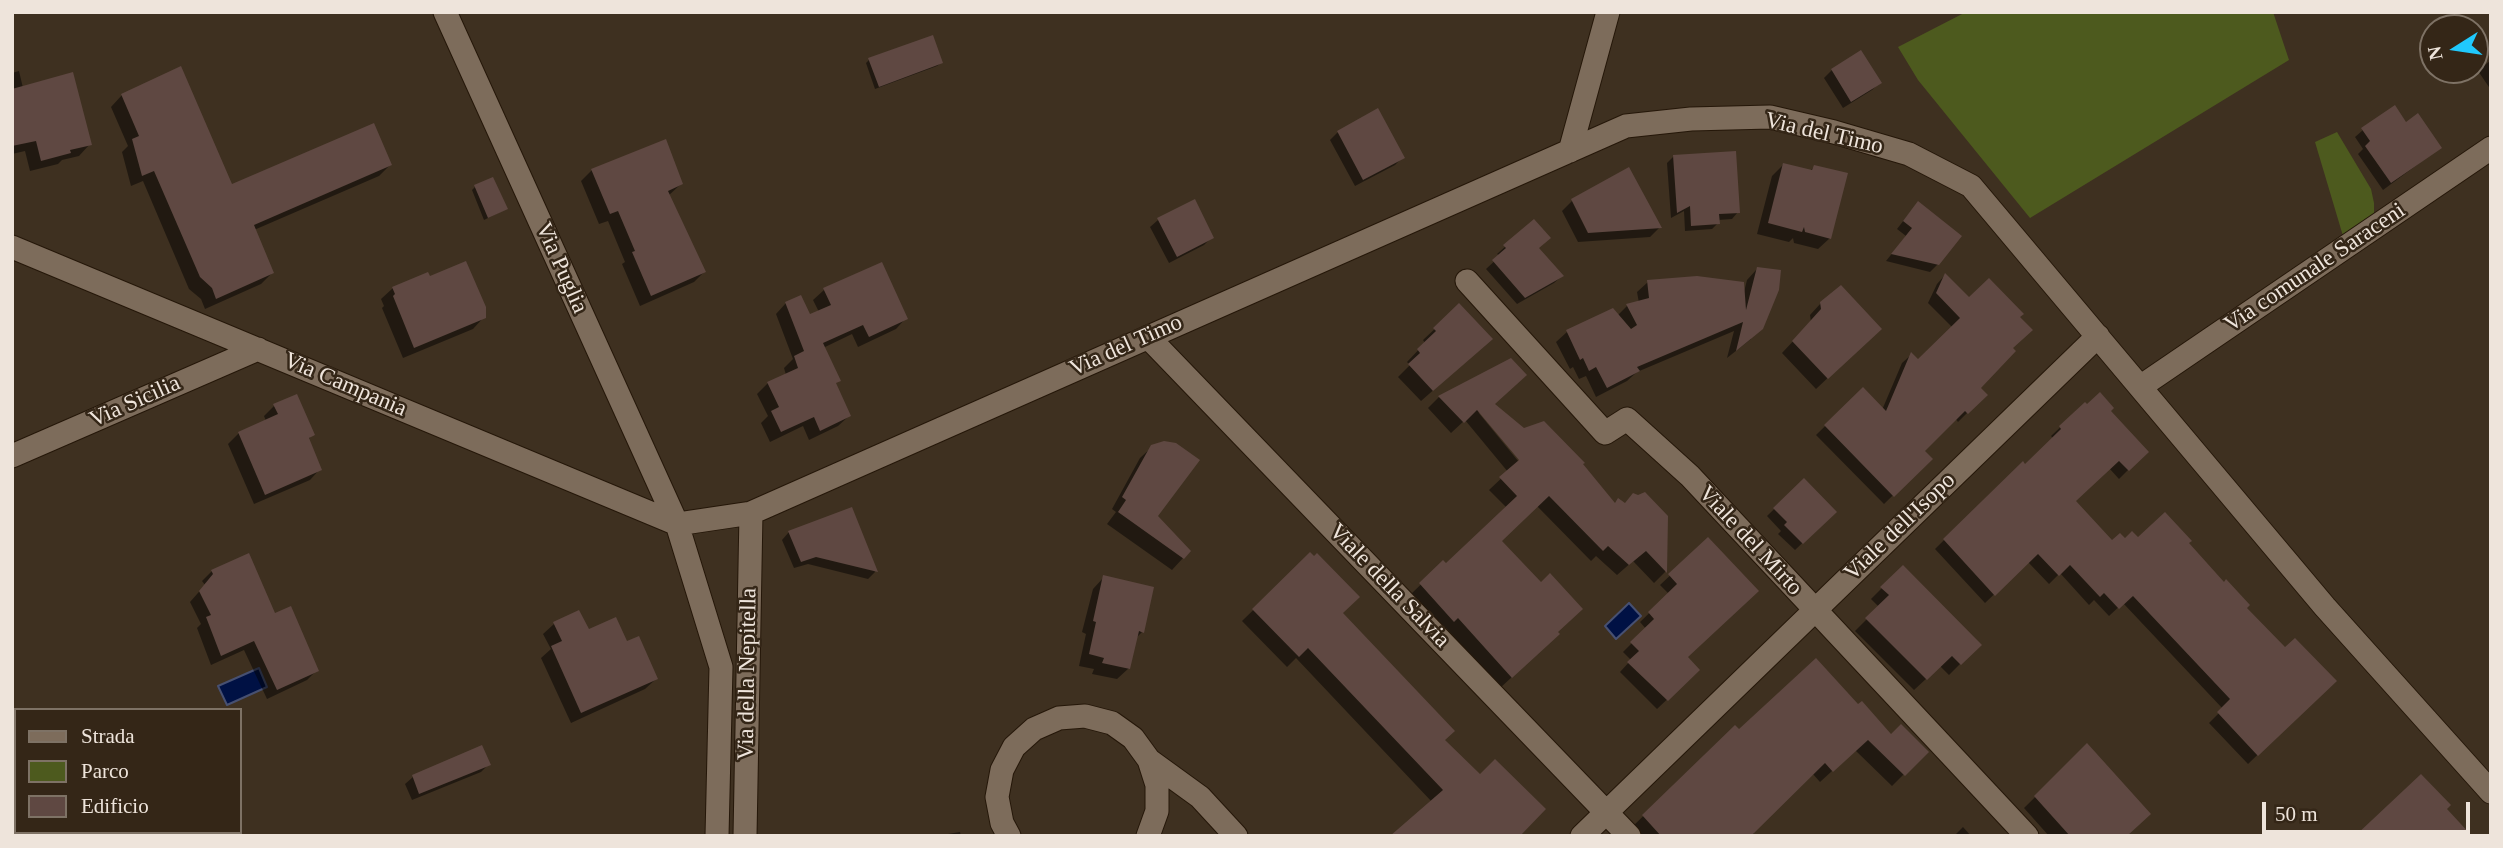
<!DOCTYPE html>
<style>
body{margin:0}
#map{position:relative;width:2503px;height:848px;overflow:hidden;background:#3e3020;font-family:Georgia,serif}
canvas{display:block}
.frame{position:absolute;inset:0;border:14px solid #eee4db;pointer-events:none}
.legend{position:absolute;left:14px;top:708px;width:228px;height:126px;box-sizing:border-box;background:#342617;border:2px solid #7e7265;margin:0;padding:9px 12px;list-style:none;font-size:21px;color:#eee4db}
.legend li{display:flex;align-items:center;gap:14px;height:35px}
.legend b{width:35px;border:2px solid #7e7265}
.north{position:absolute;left:2419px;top:14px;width:70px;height:70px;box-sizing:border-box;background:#342617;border:2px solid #7e7265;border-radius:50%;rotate:258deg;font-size:19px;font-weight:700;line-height:28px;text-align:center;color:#eee4db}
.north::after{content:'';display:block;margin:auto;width:24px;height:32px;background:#20c9fd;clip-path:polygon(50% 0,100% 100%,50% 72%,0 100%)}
.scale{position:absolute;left:2262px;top:802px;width:208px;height:32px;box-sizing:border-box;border:4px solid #eee4db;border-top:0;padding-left:9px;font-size:21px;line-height:24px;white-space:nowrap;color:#eee4db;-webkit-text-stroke:5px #342617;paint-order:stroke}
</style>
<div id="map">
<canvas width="2503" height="848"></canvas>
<div class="frame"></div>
<ul class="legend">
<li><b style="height:9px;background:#7d6c5b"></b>Strada</li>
<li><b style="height:19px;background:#4d5a1e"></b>Parco</li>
<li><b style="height:19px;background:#5f4842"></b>Edificio</li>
</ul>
<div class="north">N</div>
<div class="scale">50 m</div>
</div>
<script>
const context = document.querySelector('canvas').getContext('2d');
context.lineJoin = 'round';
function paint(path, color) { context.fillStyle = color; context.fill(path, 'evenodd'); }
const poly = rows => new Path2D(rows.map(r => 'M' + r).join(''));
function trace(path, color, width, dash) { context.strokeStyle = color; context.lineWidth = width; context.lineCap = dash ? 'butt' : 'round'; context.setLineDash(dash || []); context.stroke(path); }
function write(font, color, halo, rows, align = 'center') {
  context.font = font + ' Georgia,serif'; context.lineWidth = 5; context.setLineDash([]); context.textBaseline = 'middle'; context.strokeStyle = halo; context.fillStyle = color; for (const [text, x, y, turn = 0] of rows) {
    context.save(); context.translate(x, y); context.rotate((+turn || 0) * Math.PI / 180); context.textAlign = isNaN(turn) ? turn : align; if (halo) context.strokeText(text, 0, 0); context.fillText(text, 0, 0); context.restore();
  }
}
const green = poly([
 [1966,12,2273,12,2289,60,2030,218,1918,80,1898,47],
 [2337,132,2371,189,2374,203,2374,214,2343,236,2315,142]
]);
const water = poly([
 [1629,603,1641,616,1616,639,1605,626,1629,603],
 [259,668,267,687,227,705,218,686,259,668]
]);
const shadow = poly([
 [869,60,941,63,937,66,875,89,866,63],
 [2491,60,2491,90,2478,71],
 [1832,70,1879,83,1872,90,1843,108,1824,78],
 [19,71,23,88,90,144,79,156,62,160,58,164,30,171,25,151,12,154,12,73],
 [122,95,231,186,390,165,379,176,254,230,272,273,261,284,205,309,201,299,189,289,143,181,131,186,122,152,128,146,111,107],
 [2406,124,2440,148,2383,190,2358,154,2363,149,2355,137,2363,130],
 [1338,132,1403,157,1395,165,1355,186,1330,140],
 [1674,156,1738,212,1732,219,1718,220,1718,223,1712,229,1685,231,1684,211,1671,218,1667,163],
 [1783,165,1810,171,1814,167,1830,238,1818,249,1794,243,1793,238,1789,242,1757,234,1772,176],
 [592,170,681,184,668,196,704,272,694,282,640,306,622,264,625,262,608,221,599,224,581,181],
 [475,187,506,209,484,220,472,190],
 [1572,201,1660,227,1650,237,1578,242,1562,211],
 [1911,211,1938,264,1930,272,1886,261,1906,236,1897,229],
 [1158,220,1212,237,1204,245,1169,263,1150,227],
 [1534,221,1537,248,1562,276,1554,283,1517,304,1486,269,1500,256,1497,254],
 [881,264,906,318,896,329,858,347,852,334,823,348,835,384,849,416,838,426,809,440,803,426,770,442,761,423,768,416,757,394,768,383,786,375,784,368,793,359,776,314,786,303,809,316,819,312,813,300,824,290],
 [1757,269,1751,339,1727,358,1734,331,1637,372,1627,381,1596,397,1586,376,1579,379,1573,367,1570,369,1556,342,1567,332,1612,310,1617,316,1627,306,1639,303,1637,292,1648,282,1744,292,1747,280],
 [1945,275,1969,299,2018,317,2011,348,1978,388,1985,395,1958,422,1955,418,1922,451,1930,459,1884,504,1816,435,1863,389,1882,410,1902,363,1911,355,1918,362,1953,328,1928,303,1937,284],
 [393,288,484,317,473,329,403,358,382,308,384,306,381,299],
 [1821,303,1868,340,1816,389,1782,353,1811,322,1810,315],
 [1459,306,1479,350,1421,401,1398,377,1410,365,1407,362,1425,343,1423,340],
 [1439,397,1493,405,1524,430,1581,464,1614,504,1624,505,1666,516,1665,572,1654,583,1633,561,1617,575,1596,556,1591,561,1537,506,1500,541,1557,632,1547,645,1500,688,1446,628,1442,632,1409,596,1443,563,1446,566,1507,508,1489,490,1508,472,1465,420,1451,433,1428,408],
 [1478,412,1486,417,1526,465,1523,467],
 [2085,404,2108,411,2146,452,2119,479,2109,468,2074,502,2112,543,2138,539,2187,543,2285,650,2334,681,2248,764,2209,723,2223,709,2123,603,2109,616,2094,600,2089,605,2060,573,2049,584,2028,562,1985,603,1935,549,2022,463,2025,466,2054,439,2051,436],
 [274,406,312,435,308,440,320,469,310,480,254,504,228,444,239,433,266,421,264,416],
 [1152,447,1155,516,1183,558,1172,570,1107,524,1116,512,1112,509,1140,458],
 [1804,480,1835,512,1795,550,1778,534,1781,531,1767,516],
 [851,509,875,572,868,579,808,564,794,568,782,540,789,532],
 [1708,540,1686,657,1698,670,1657,709,1620,672,1631,660,1623,652,1646,629,1640,622,1669,594,1660,585],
 [1310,555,1341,613,1518,836,1432,802,1296,658,1287,667,1242,621],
 [1903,567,1979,645,1949,675,1940,666,1914,690,1855,631,1879,607,1871,599],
 [212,571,275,615,317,670,307,680,267,699,244,650,211,665,197,628,201,624,190,602,205,585,202,581],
 [1104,577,1142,632,1135,639,1129,668,1117,679,1092,674,1094,669,1079,666,1086,634,1082,632,1093,589],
 [554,624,588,631,626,643,656,679,645,689,571,723,541,658,551,649,543,634],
 [1858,706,1891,736,1926,752,1892,786,1855,750,1820,782,1812,773,1752,832,1756,836,1638,836,1631,828,1735,727,1739,731],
 [2087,746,2126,836,2049,836,2024,808],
 [489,764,481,772,412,800,405,784,413,777],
 [1963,827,1971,836,1954,836],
 [127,832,199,832,201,836,119,836],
 [960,832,961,836,936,836]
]);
const building = poly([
 [933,35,943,63,879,87,868,58],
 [1861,50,1882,83,1851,102,1831,69],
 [181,66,232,184,374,123,392,165,254,225,274,273,216,299,212,288,200,277,154,171,142,176,132,139,139,136,121,94],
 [73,72,92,145,70,150,71,153,41,161,36,141,12,146,12,89],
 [2395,105,2406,122,2418,113,2442,148,2391,183,2365,146,2370,141,2361,128],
 [1378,108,1405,158,1363,180,1337,131],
 [666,139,683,184,668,191,706,272,651,296,632,252,635,251,618,211,610,214,591,169],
 [1736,151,1740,213,1719,214,1720,224,1691,226,1690,206,1677,213,1673,155],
 [1783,163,1812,170,1814,165,1848,173,1831,239,1805,232,1804,227,1802,232,1768,223],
 [1629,167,1662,228,1588,233,1571,199],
 [493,177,508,209,488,218,474,185],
 [1195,199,1214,238,1177,257,1157,218],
 [1918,201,1962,236,1939,265,1891,254,1912,228,1903,221],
 [1534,219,1551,238,1539,248,1564,276,1525,298,1492,260,1506,248,1503,245],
 [466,261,486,307,486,318,414,348,393,296,395,294,392,287,428,272,430,276],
 [882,262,908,319,869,337,863,325,823,343,841,381,836,383,851,416,820,431,814,417,781,432,771,411,779,407,767,382,798,368,794,356,804,351,785,302,801,295,810,314,831,305,823,288],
 [1757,267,1781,270,1779,290,1763,329,1736,351,1743,322,1637,367,1640,371,1607,388,1596,367,1589,371,1583,358,1580,360,1566,330,1613,308,1631,329,1637,325,1626,304,1649,298,1647,280,1697,276,1744,282,1746,310],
 [1945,273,1969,297,1989,278,2024,314,2020,317,2033,330,2013,348,2016,351,1981,388,1988,395,1968,414,1965,411,1925,451,1933,459,1894,497,1824,425,1863,387,1886,411,1911,352,1918,359,1960,318,1936,293],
 [1841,285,1882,329,1828,379,1792,341,1821,309,1820,302],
 [1459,303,1493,339,1433,391,1408,364,1420,353,1417,349,1436,331,1433,328],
 [1511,358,1527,375,1495,404,1524,428,1544,421,1585,463,1583,464,1615,503,1618,498,1625,503,1633,493,1638,495,1645,492,1668,516,1667,573,1646,551,1629,565,1608,546,1603,551,1549,496,1502,541,1541,582,1550,573,1583,609,1558,632,1560,634,1512,678,1458,618,1454,622,1419,583,1443,560,1446,563,1517,496,1499,477,1519,460,1477,410,1464,423,1438,396],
 [2100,392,2114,408,2111,411,2149,452,2129,471,2119,461,2076,501,2112,540,2120,533,2125,538,2132,531,2138,537,2165,512,2192,541,2189,543,2224,582,2226,579,2250,605,2247,608,2285,647,2295,638,2337,681,2258,756,2217,712,2230,699,2133,596,2119,609,2104,593,2100,597,2070,565,2059,576,2038,554,1995,596,1943,539,2023,461,2025,464,2061,429,2059,426,2085,402,2087,404],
 [297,394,315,435,309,438,322,470,265,495,238,432,278,414,273,404],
 [1164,441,1176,443,1200,460,1158,516,1191,551,1184,559,1118,512,1126,500,1122,497,1151,445],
 [1804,478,1837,512,1803,544,1784,525,1787,522,1773,508],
 [852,507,878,572,816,557,801,562,788,531],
 [1708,537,1759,591,1688,657,1700,670,1668,701,1627,662,1639,651,1630,642,1654,619,1648,612,1677,584,1668,574],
 [1310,552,1314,556,1317,553,1360,597,1343,613,1455,731,1445,740,1480,774,1495,759,1546,809,1520,836,1390,836,1443,790,1308,648,1299,657,1252,609],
 [249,553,275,613,291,606,319,671,277,690,254,641,221,656,206,617,211,615,199,591,213,574,211,570],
 [1903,565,1982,645,1961,665,1952,656,1927,680,1865,618,1889,595,1880,587],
 [1103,575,1154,587,1144,633,1139,631,1130,669,1102,663,1104,658,1089,654,1096,622,1093,621],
 [579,610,589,629,616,617,627,641,639,636,658,679,581,713,551,646,562,641,553,622],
 [1816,658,1858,704,1862,701,1891,734,1901,724,1929,752,1905,776,1868,740,1833,772,1825,763,1751,836,1661,836,1642,815,1735,725,1739,729],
 [2087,743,2151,814,2127,836,2070,836,2034,796],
 [482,745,491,765,419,794,412,775],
 [2421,774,2451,805,2447,809,2472,836,2355,836]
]);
const minor = poly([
 [445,12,677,524,721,667,717,836],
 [1570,151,1608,12],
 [12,247,677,524],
 [1467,281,1605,433,1627,419,1690,476,2027,836],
 [1148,337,1629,836],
 [2140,387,2491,148],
 [12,456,258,349],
 [677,524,751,513,1626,126,1691,119,1770,117,1834,132,1909,154,1971,186,2325,607,2491,792],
 [1149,760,1200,797,1236,836],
 [745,836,751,513],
 [1009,836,1002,823,997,797,1002,770,1014,747,1034,729,1059,718,1085,716,1112,723,1133,738,1149,760,1157,785,1157,811,1148,836],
 [1582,836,2098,336]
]);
const streetNames = [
 ["Via del Timo",1824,134,13],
 ["Via Puglia",561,268,66],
 ["Via comunale Saraceni",2315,268,-34],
 ["Via del Timo",1126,346,-24],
 ["Via Campania",345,385,23],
 ["Via Sicilia",135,402,-24],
 ["Viale dell'Isopo",1900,527,-44],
 ["Viale del Mirto",1750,541,47],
 ["Viale della Salvia",1389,586,46],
 ["Via della Nepitella",748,674,-89]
];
paint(green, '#4d5a1e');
paint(water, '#014');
trace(water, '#475071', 2);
paint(shadow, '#0007');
paint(building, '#5f4842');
trace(minor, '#251709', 25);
trace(minor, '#7d6c5b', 23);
write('23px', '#eee4db', '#342617', streetNames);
</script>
